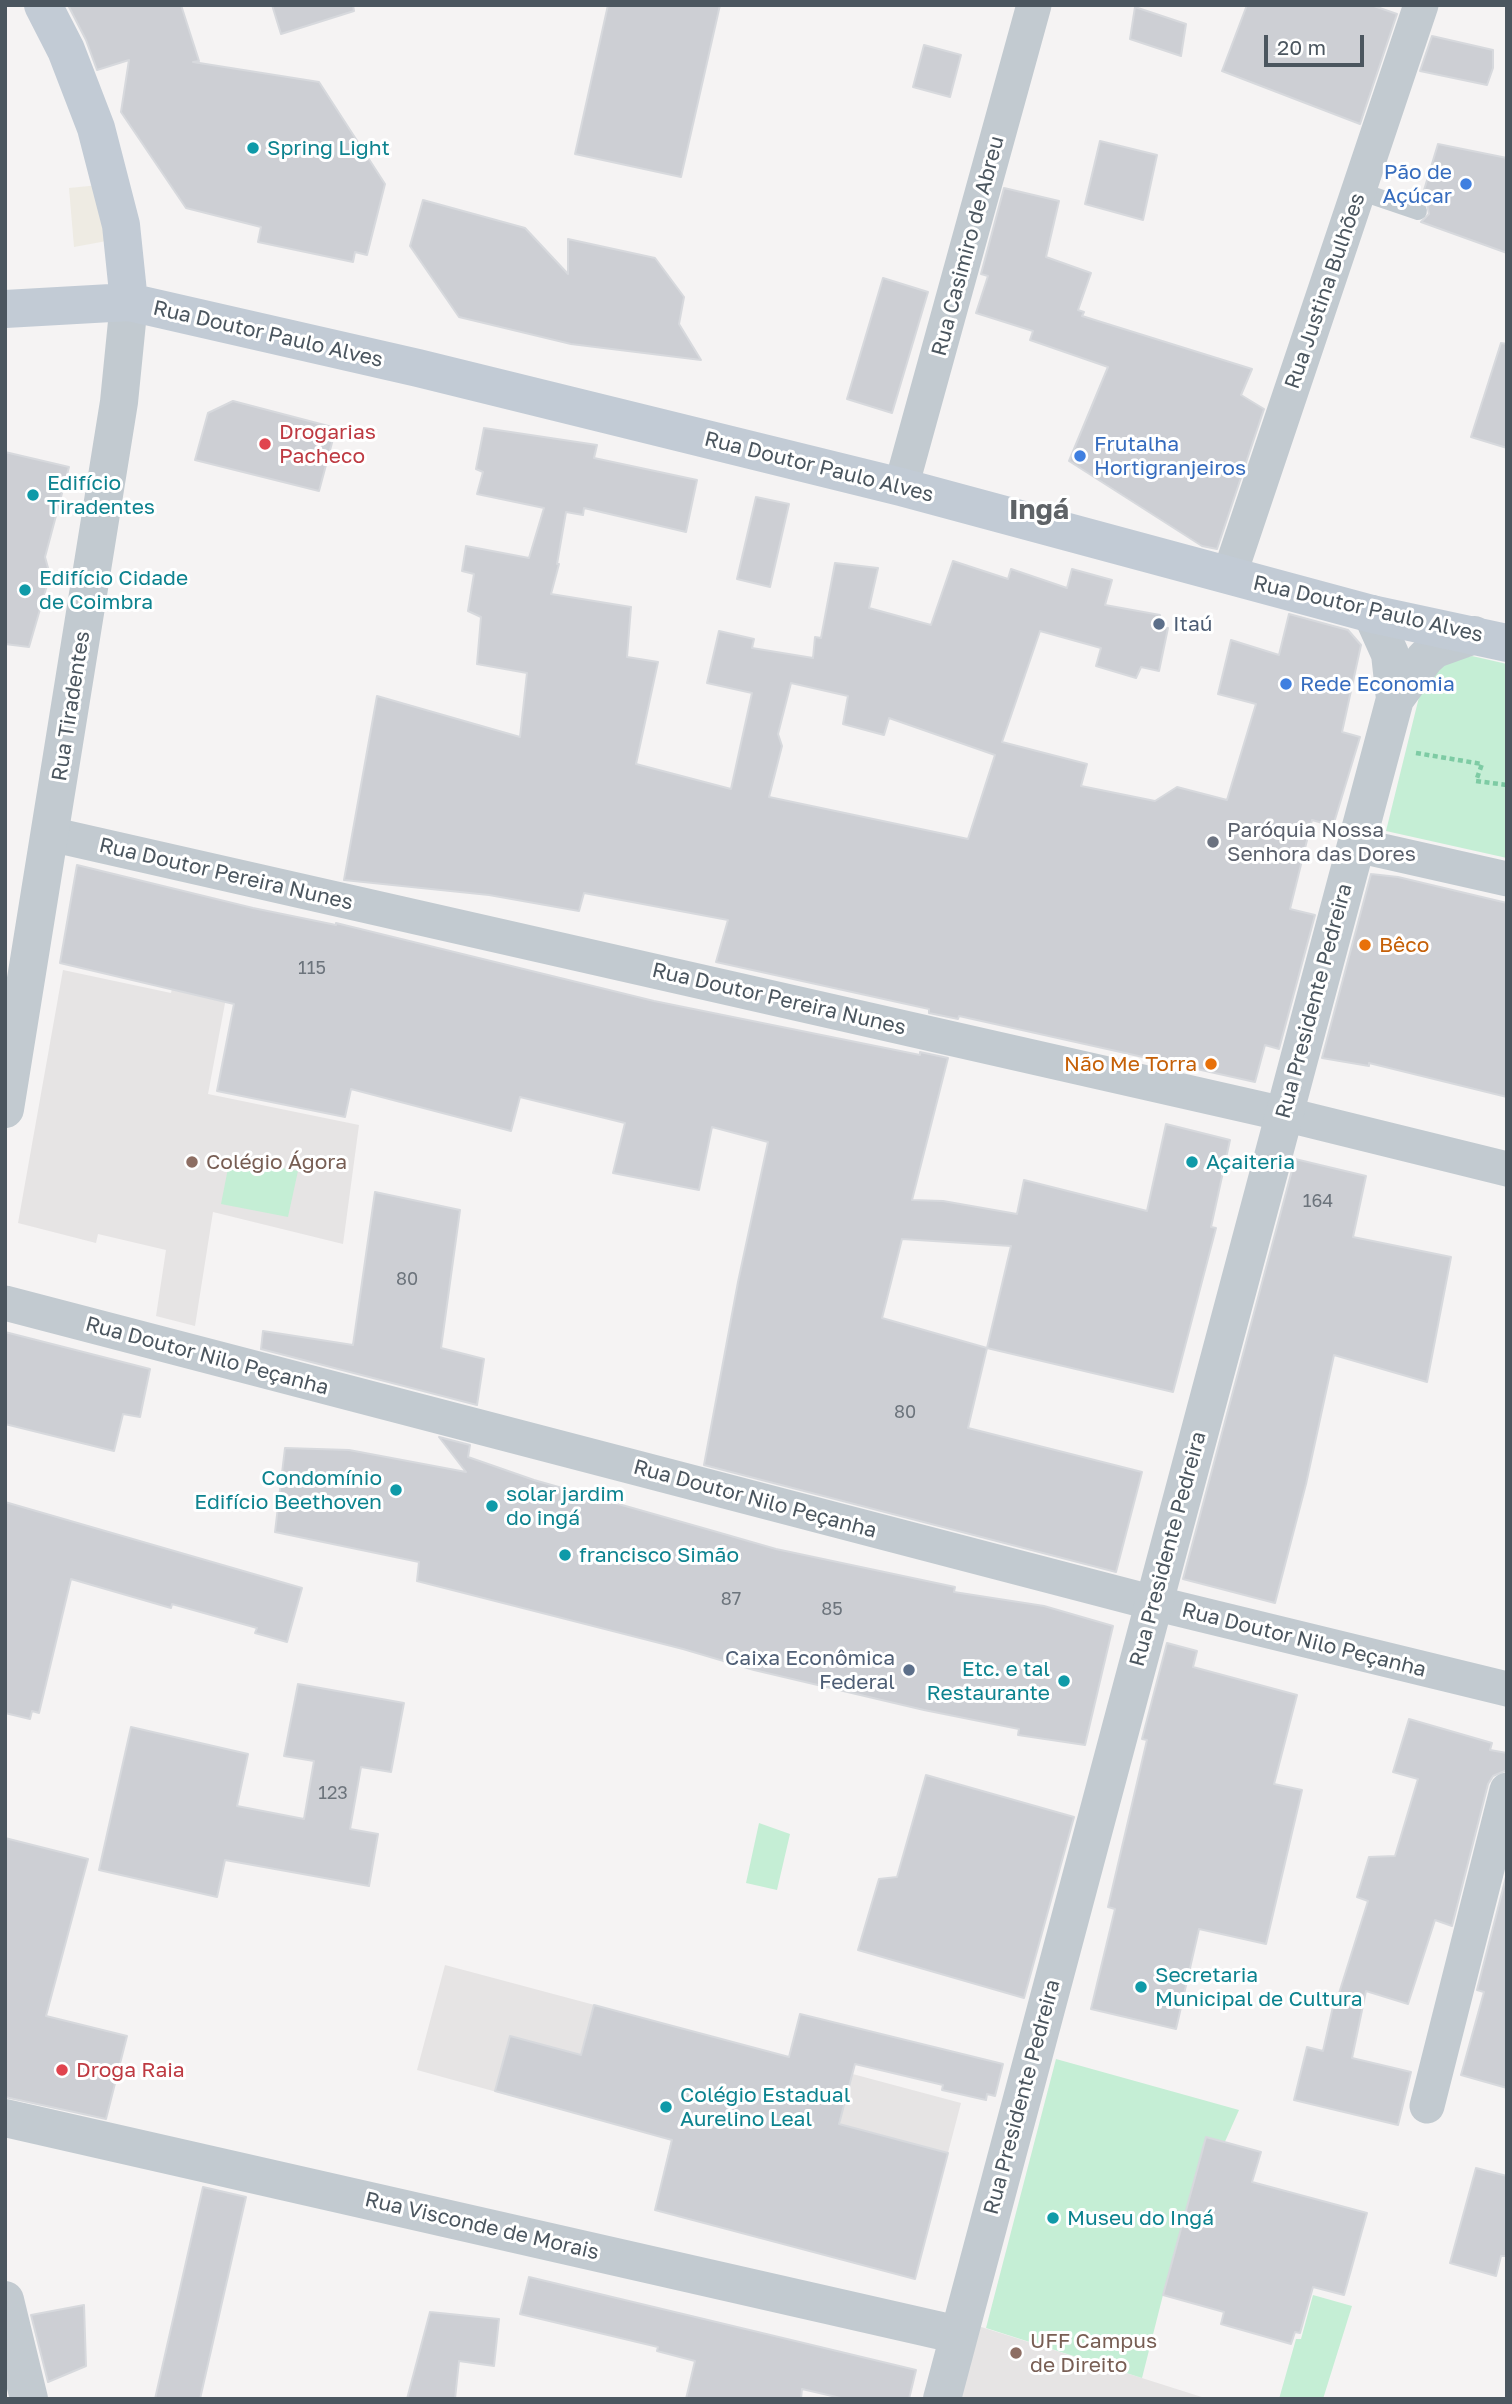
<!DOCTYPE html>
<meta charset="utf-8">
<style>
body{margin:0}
#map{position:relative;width:1512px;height:2404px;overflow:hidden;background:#f5f3f3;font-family:"Golos Text",sans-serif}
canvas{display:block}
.frame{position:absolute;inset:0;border:7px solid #4b565f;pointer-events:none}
.scale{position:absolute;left:1264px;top:35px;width:100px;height:32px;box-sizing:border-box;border:4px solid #4b565f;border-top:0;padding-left:9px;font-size:21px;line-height:24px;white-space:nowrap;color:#4b565f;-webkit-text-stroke:5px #fff;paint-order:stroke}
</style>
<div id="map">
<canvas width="1512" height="2404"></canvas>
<div class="frame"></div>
<div class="scale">20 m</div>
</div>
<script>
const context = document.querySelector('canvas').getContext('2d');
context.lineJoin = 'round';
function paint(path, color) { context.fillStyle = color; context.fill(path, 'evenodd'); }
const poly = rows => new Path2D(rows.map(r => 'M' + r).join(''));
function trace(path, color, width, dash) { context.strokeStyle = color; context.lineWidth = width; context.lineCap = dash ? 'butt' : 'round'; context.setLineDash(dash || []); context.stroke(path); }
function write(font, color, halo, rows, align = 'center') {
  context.font = font + ' "Golos Text",sans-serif'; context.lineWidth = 6; context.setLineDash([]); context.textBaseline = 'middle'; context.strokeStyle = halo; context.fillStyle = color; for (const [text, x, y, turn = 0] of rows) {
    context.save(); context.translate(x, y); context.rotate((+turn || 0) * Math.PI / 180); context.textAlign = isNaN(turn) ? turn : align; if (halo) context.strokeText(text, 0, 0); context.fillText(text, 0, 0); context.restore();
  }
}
const commercial = poly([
 [99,185,112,240,74,247,69,188]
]);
const education = poly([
 [63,970,171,993,176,971,229,982,208,1094,359,1125,343,1244,213,1212,195,1326,156,1316,166,1250,98,1234,96,1243,18,1223],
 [445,1965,961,2103,915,2279,655,2210,671,2140,417,2070],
 [975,2325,1208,2399,957,2399]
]);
const green = poly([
 [1472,656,1507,664,1507,858,1386,831,1421,689,1438,662],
 [230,1158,298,1171,288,1217,221,1204],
 [759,1823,790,1834,777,1890,746,1883],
 [1056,2059,1239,2110,1193,2214,1168,2287,1163,2295,1142,2378,986,2328],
 [1313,2295,1352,2306,1323,2399,1279,2399,1296,2339,1301,2339]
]);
const building = poly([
 [68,5,181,5,199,61,193,62,319,82,385,184,367,255,355,252,353,262,258,242,261,227,186,208,121,112,129,60,97,70,86,40,68,5],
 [272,5,353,5,354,11,281,34,272,5],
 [608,5,720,5,681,177,575,154,608,5],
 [1247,5,1371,5,1397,14,1360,124,1222,71,1247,5],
 [1135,7,1186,24,1181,56,1130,39,1135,7],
 [1432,36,1493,50,1493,68,1487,85,1420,71,1432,36],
 [924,45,961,55,950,97,913,87,924,45],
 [1100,141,1157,155,1143,220,1085,204,1100,141],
 [1438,144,1507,158,1507,253,1421,222,1429,214,1427,204,1421,200,1438,144],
 [1004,188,1059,201,1046,257,1091,273,1078,310,1084,312,1082,316,1252,369,1241,395,1264,409,1217,549,1202,546,1069,461,1108,367,1030,340,1033,331,976,313,988,276,981,274,1004,188],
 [423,200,525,228,568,274,568,239,655,258,684,297,679,324,701,360,571,344,459,317,410,246,423,200],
 [883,278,928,292,892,413,847,399,883,278],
 [1501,343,1507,344,1507,448,1471,437,1501,343],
 [233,401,336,428,319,491,195,460,208,413,233,401],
 [484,428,597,445,594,458,697,480,686,532,584,508,583,515,566,512,557,564,559,564,551,594,631,607,627,657,658,662,636,764,731,789,752,693,707,683,719,631,754,639,752,648,813,658,815,637,821,638,835,563,878,568,869,608,931,625,953,561,1008,579,1011,569,1067,588,1072,569,1112,580,1105,605,1160,615,1157,627,1168,628,1159,671,1141,667,1136,678,1096,666,1101,648,1040,631,1002,742,1087,764,1081,786,1155,801,1177,787,1227,800,1256,704,1218,694,1231,640,1279,655,1289,614,1348,630,1361,645,1342,732,1360,737,1333,826,1312,820,1290,909,1315,915,1279,1049,1265,1045,1255,1082,959,1016,958,1019,929,1013,929,1009,716,962,728,920,584,893,579,911,489,895,344,880,377,696,520,737,527,673,477,664,481,617,468,611,474,574,462,571,466,546,529,558,544,508,477,494,483,472,476,469,484,428],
 [791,683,848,696,843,724,884,735,889,718,995,755,968,839,769,797,782,746,778,734,791,683],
 [5,452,69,467,45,557,50,575,29,647,5,644,5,452],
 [756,497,789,504,770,587,737,579,756,497],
 [77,865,253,908,336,925,336,923,654,1001,920,1055,920,1052,948,1058,912,1200,943,1201,1017,1214,1024,1180,1147,1211,1166,1124,1230,1140,1211,1227,1216,1228,1173,1392,987,1348,968,1428,1142,1472,1116,1572,704,1465,738,1282,768,1142,712,1127,699,1190,613,1173,625,1123,520,1097,511,1131,351,1089,345,1117,217,1091,234,1004,60,963,77,865],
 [902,1239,1011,1246,987,1348,882,1318,902,1239],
 [1371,874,1398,877,1507,903,1507,1097,1369,1063,1369,1066,1322,1058,1371,874],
 [1295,1159,1366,1176,1353,1237,1451,1257,1427,1382,1334,1355,1306,1484,1275,1603,1183,1579,1295,1159],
 [375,1192,460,1210,441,1348,484,1359,477,1405,261,1349,263,1331,353,1345,375,1192],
 [5,1332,150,1369,140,1417,123,1414,114,1451,5,1424,5,1332],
 [439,1437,470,1445,468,1457,534,1480,710,1530,776,1549,955,1587,954,1592,1044,1606,1113,1626,1085,1745,1018,1735,1019,1729,924,1710,754,1670,683,1649,417,1581,419,1562,275,1532,285,1448,349,1450,466,1472,439,1437],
 [5,1502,302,1588,287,1642,255,1633,257,1628,172,1604,171,1608,71,1579,39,1713,32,1711,30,1719,5,1713,5,1502],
 [1167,1643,1197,1651,1193,1667,1297,1695,1274,1784,1302,1790,1266,1944,1199,1929,1176,2029,1091,2009,1115,1909,1108,1907,1147,1740,1142,1739,1167,1643],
 [298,1684,404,1703,391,1772,361,1767,350,1829,378,1834,369,1886,225,1860,217,1897,99,1870,131,1727,248,1754,237,1806,304,1819,314,1761,284,1756,298,1684],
 [1409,1719,1492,1743,1490,1750,1507,1753,1507,1770,1493,1776,1488,1784,1452,1926,1435,1920,1408,2004,1366,1991,1352,2058,1411,2072,1398,2125,1294,2100,1307,2047,1323,2051,1334,2002,1336,2003,1368,1901,1357,1897,1369,1857,1395,1856,1418,1779,1393,1772,1409,1719],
 [926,1775,1074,1817,1024,1998,858,1950,879,1879,897,1877,926,1775],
 [5,1838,88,1859,46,2016,127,2036,106,2119,5,2097,5,1838],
 [1507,1873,1507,2088,1461,2075,1484,1992,1477,1990,1507,1873],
 [594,2005,789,2057,800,2014,1003,2064,995,2096,987,2094,986,2100,942,2090,943,2085,855,2064,839,2124,948,2153,915,2279,655,2210,672,2140,495,2091,510,2036,581,2055,594,2005],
 [1206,2137,1261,2152,1252,2182,1367,2213,1344,2295,1313,2287,1300,2333,1295,2332,1291,2344,1221,2324,1224,2312,1163,2295,1206,2137],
 [1476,2168,1507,2176,1507,2256,1501,2256,1496,2276,1450,2263,1476,2168],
 [203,2187,246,2197,200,2399,155,2399,203,2187],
 [529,2277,916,2370,909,2399,845,2399,802,2389,801,2399,686,2399,695,2361,657,2351,658,2347,520,2314,529,2277],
 [84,2305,86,2366,48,2382,31,2315,84,2305],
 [430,2312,499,2319,494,2366,459,2361,455,2399,407,2399,430,2312]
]);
const path = poly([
 [1416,753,1482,764,1476,781,1507,785]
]);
const service = poly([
 [1359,191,1418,211]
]);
const minor = poly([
 [901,487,1034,5],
 [1229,576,1421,5],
 [50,834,1284,1114,1507,1169],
 [1356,845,1507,879],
 [5,1303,1154,1603,1507,1689],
 [1427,2106,1507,1790]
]);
const tertiary = poly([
 [1395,699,1425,658,1435,649,1474,635],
 [5,1109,119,402,129,302],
 [5,2118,959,2335],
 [5,2300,29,2399],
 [942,2399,1395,699,1390,654,1372,614]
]);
const secondary = poly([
 [43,5,66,50,96,128,121,225,129,302],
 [5,309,129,302,418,368,901,487,1372,614,1507,643]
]);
const markers = [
 [253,148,7,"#0f9aa8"],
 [1466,184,7,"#3f7fe0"],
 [265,444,7,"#e0444e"],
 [1080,456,7,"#3f7fe0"],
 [33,495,7,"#0f9aa8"],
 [25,590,7,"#0f9aa8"],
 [1159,624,7,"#5c6f8a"],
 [1286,684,7,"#3f7fe0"],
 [1213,842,7,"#6b7280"],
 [1365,945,7,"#e8710a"],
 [1211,1064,7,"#e8710a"],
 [192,1162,7,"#8d6e63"],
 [1192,1162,7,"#0f9aa8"],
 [396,1490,7,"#0f9aa8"],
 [492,1506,7,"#0f9aa8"],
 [565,1555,7,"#0f9aa8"],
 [909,1670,7,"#5c6f8a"],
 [1064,1681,7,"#0f9aa8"],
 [1141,1987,7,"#0f9aa8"],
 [62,2070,7,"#e0444e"],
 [666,2107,7,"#0f9aa8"],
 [1053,2218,7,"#0f9aa8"],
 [1016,2353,7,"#8d6e63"]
];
const numberNames = [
 ["115",312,968],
 ["164",1318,1201],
 ["80",407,1279],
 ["80",905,1412],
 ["87",731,1599],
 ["85",832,1609],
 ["123",333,1793]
];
const cultureNames = [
 ["Spring Light",267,148],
 ["Edifício",47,483],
 ["Tiradentes",47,507],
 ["Edifício Cidade",39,578],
 ["de Coimbra",39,602],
 ["Açaiteria",1206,1162],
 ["Condomínio",382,1478,"right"],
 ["Edifício Beethoven",382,1502,"right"],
 ["solar jardim",506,1494],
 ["do ingá",506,1518],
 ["francisco Simão",579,1555],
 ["Etc. e tal",1050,1669,"right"],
 ["Restaurante",1050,1693,"right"],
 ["Secretaria",1155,1975],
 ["Municipal de Cultura",1155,1999],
 ["Colégio Estadual",680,2095],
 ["Aurelino Leal",680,2119],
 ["Museu do Ingá",1067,2218]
];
const shopNames = [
 ["Pão de",1452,172,"right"],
 ["Açúcar",1452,196,"right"],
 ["Frutalha",1094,444],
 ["Hortigranjeiros",1094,468],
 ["Rede Economia",1300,684]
];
const streetNames = [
 ["Rua Casimiro de Abreu",968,246,-75],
 ["Rua Justina Bulhões",1325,291,-71],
 ["Rua Doutor Paulo Alves",268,334,13],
 ["Rua Doutor Paulo Alves",819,467,14],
 ["Rua Doutor Paulo Alves",1368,609,13],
 ["Rua Tiradentes",71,706,-81],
 ["Rua Doutor Pereira Nunes",226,874,13],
 ["Rua Doutor Pereira Nunes",779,999,13],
 ["Rua Presidente Pedreira",1314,1001,-75],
 ["Rua Doutor Nilo Peçanha",207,1356,15],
 ["Rua Doutor Nilo Peçanha",755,1499,15],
 ["Rua Presidente Pedreira",1168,1549,-75],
 ["Rua Doutor Nilo Peçanha",1304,1640,14],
 ["Rua Presidente Pedreira",1022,2097,-75],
 ["Rua Visconde de Morais",482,2226,13]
];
const healthNames = [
 ["Drogarias",279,432],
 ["Pacheco",279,456],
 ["Droga Raia",76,2070]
];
const serviceNames = [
 ["Itaú",1173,624],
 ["Caixa Econômica",895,1658,"right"],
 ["Federal",895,1682,"right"]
];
const worshipNames = [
 ["Paróquia Nossa",1227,830],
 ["Senhora das Dores",1227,854]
];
const foodNames = [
 ["Bêco",1379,945],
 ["Não Me Torra",1197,1064,"right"]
];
const educationNames = [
 ["Colégio Ágora",206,1162],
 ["UFF Campus",1030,2341],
 ["de Direito",1030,2365]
];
const districtNames = [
 ["Ingá",1039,510]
];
paint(commercial, '#eeebe3');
paint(education, '#e6e4e4');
paint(green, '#c5eed5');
paint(building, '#cdcfd4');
trace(building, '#d7d9dd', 2);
trace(path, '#7ecba4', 4.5, [5, 3.5]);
trace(service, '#c2cad0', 18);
trace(minor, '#c2cad0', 35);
trace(tertiary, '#c2cad0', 38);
trace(secondary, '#c2cbd5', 38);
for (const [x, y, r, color] of markers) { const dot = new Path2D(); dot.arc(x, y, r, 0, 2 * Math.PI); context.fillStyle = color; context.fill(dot); trace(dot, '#fff', 2.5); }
write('18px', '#6c747c', null, numberNames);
write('21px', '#0d838f', '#fff', cultureNames, 'left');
write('21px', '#366cbe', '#fff', shopNames, 'left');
write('21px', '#4b565f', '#fff', streetNames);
write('21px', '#be3a42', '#fff', healthNames, 'left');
write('21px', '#4e5e75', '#fff', serviceNames, 'left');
write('21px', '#5b616d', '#fff', worshipNames, 'left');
write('21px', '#c56008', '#fff', foodNames, 'left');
write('21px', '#785e54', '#fff', educationNames, 'left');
write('bold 28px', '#5f6367', '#fff', districtNames);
</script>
